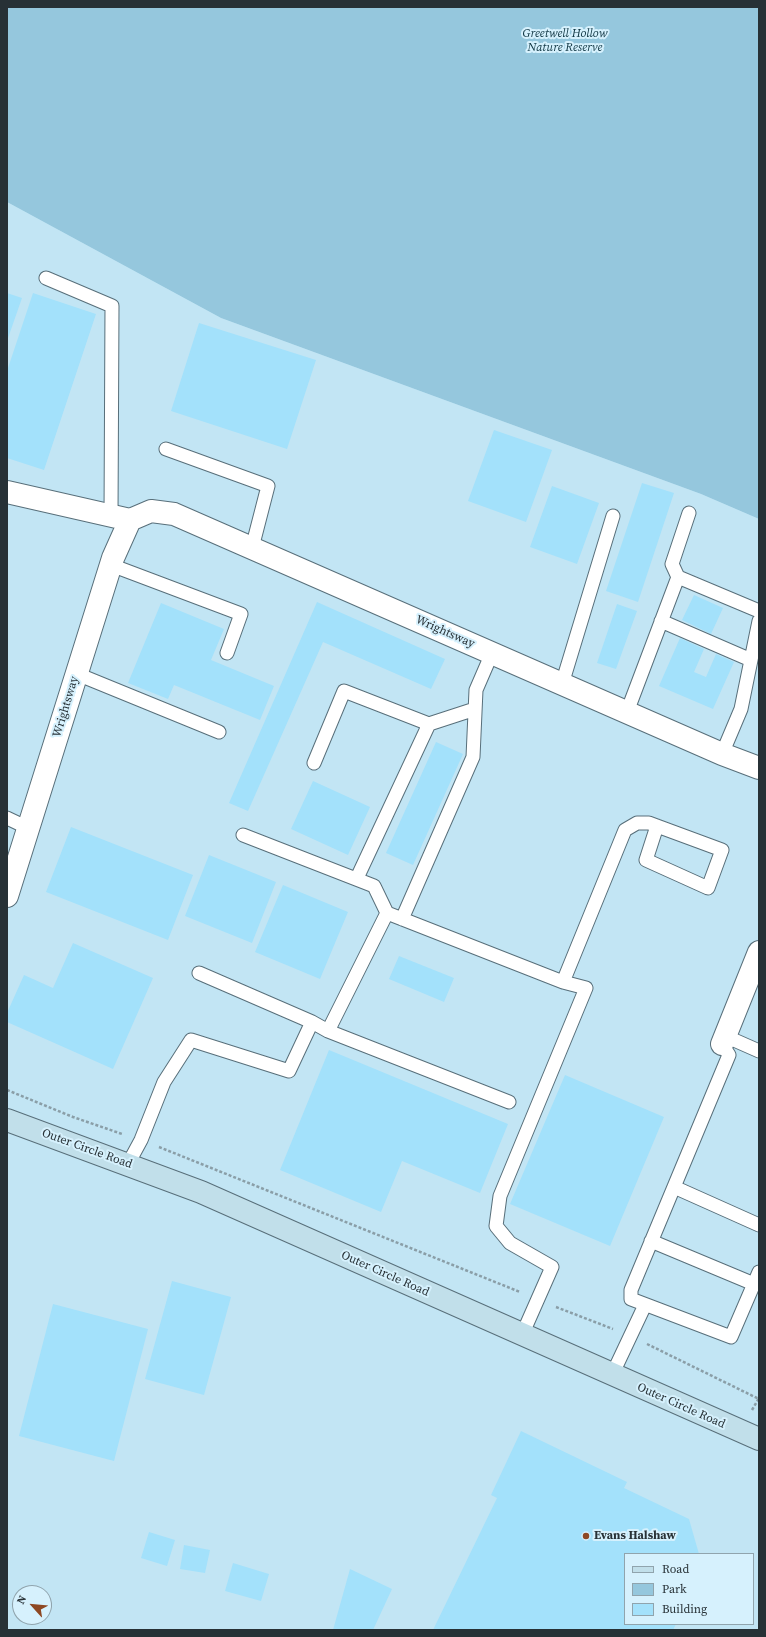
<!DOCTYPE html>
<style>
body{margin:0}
#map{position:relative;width:766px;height:1637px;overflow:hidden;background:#d6f1fd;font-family:"Source Serif 4",serif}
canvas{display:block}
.frame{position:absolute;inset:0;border:8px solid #273136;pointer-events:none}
.legend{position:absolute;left:624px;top:1553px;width:130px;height:72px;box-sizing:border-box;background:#d6f1fd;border:1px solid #90a4ad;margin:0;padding:5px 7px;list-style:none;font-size:12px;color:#273136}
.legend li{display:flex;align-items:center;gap:8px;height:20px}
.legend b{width:20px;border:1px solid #90a4ad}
.north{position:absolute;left:12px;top:1585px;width:40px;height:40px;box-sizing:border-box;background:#d6f1fd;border:1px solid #90a4ad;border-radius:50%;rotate:297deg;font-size:11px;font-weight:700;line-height:16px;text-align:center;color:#273136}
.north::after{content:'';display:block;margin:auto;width:14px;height:18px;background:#8e4823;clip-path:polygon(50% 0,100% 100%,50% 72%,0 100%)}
</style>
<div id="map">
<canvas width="766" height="1637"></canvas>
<div class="frame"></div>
<ul class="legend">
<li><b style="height:5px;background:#c1dfea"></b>Road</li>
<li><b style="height:11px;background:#95c7dd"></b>Park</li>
<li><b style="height:11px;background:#a3e1fb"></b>Building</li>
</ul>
<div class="north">N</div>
</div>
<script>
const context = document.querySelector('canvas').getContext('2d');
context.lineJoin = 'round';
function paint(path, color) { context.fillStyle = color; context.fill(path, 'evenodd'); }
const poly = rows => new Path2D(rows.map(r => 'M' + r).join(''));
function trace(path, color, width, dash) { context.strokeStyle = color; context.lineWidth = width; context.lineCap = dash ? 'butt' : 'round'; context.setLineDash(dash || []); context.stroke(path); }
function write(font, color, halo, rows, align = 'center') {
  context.font = font + ' "Source Serif 4",serif'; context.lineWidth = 4; context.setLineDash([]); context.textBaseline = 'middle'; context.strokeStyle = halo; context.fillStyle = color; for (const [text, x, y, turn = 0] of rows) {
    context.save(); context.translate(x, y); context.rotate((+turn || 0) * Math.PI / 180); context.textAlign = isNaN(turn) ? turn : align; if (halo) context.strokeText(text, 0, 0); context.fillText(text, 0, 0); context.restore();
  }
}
const built = poly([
 [7,202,221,318,701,494,759,519,759,1630,7,1630],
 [625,1554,753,1554,753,1624,625,1624],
 [20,1593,44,1593,44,1617,20,1617]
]);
const green = poly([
 [7,7,759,7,759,519,701,494,221,318,7,202]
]);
const building = poly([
 [7,293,22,298,7,341],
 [33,293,96,314,44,470,7,458,7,371],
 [199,323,316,360,287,449,171,411],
 [494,430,552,450,526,522,468,501],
 [642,483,674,493,638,602,606,591],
 [552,486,599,503,577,564,530,547],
 [694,595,723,608,711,634,682,620],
 [317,602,445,659,431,689,323,642,248,811,229,803],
 [161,603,224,629,211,660,274,686,260,720,174,685,168,699,128,683],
 [617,604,637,611,616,669,597,663],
 [680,638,704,649,694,672,706,677,716,654,734,662,713,709,659,686],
 [436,742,463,754,413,865,386,853],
 [313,781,370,807,348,855,291,829],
 [71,827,193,875,168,940,46,892],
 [209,855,276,882,252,943,185,916],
 [283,885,348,912,320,979,255,952],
 [73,943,153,978,113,1069,7,1022,7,1013,24,975,53,988],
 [399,956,454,978,444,1002,389,979],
 [329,1050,508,1124,480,1193,402,1161,381,1212,280,1170],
 [565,1075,664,1117,610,1246,510,1204],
 [172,1281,231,1297,204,1395,145,1379],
 [53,1304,148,1329,114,1461,19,1436],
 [521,1431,627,1482,624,1488,689,1519,699,1554,625,1554,625,1624,676,1624,673,1630,433,1630,497,1498,491,1495],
 [149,1532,175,1540,167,1566,141,1558],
 [184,1545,210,1550,205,1573,180,1569],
 [233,1563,269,1574,261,1601,225,1591],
 [350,1569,392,1589,373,1630,333,1630]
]);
const path = poly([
 [7,1090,73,1117,122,1134],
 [159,1147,520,1292],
 [556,1307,613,1329],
 [647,1344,759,1399],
 [752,1410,759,1398]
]);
const service = poly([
 [46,278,112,306,111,516],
 [166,449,268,486,252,548],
 [111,565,241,614,227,653],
 [678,577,672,564,689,513],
 [661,621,751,660],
 [77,674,219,732],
 [562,684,613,516],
 [627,712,678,577,759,611],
 [722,754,741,709,759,621],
 [314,763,344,691,429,724],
 [7,818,28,828],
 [243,835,374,886,387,913],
 [357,878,429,724,475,709],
 [402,919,473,757,476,690,492,653],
 [199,973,312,1022,328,1031,509,1102],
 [328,1031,387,913,563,982,625,830,637,823,649,823,657,826,722,850,708,888,646,860,657,826],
 [725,1036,759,1051],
 [722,1044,729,1055,631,1290,631,1299,731,1337,759,1272],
 [128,1164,141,1140,164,1082,191,1040,289,1071,312,1022],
 [674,1187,759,1225],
 [651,1241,754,1284],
 [522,1335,552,1267,510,1243,496,1226,500,1196,586,988,563,982],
 [612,1375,645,1305]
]);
const minor = poly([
 [7,492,130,520],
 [7,896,113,558,130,520,151,511,174,514,722,754,759,768],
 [722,1044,759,952]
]);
const secondary = poly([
 [7,1120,201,1192,759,1439]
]);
const markers = [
 [586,1536,4,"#8e4823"]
];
const parkNames = [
 ["Greetwell Hollow",565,34],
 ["Nature Reserve",565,48]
];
const streetNames = [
 ["Wrightsway",445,632,24],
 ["Wrightsway",66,707,-73],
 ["Outer Circle Road",87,1149,20],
 ["Outer Circle Road",385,1274,24],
 ["Outer Circle Road",681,1406,24]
];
const poiNames = [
 ["Evans Halshaw",594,1536]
];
paint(built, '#c2e5f4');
paint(green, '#95c7dd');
paint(building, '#a3e1fb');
trace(service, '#586f7a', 15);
trace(minor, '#586f7a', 24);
trace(secondary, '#586f7a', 24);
trace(path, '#8a9ea7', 2.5, [3, 2]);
trace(service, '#fff', 13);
trace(minor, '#fff', 22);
trace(secondary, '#c1dfea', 22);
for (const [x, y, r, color] of markers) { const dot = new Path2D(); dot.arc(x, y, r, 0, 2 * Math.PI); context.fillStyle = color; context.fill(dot); trace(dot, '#d6f1fd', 1.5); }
write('italic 12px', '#0e3441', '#d6f1fd', parkNames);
write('12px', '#273136', '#d6f1fd', streetNames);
write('bold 12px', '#273136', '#d6f1fd', poiNames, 'left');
</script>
